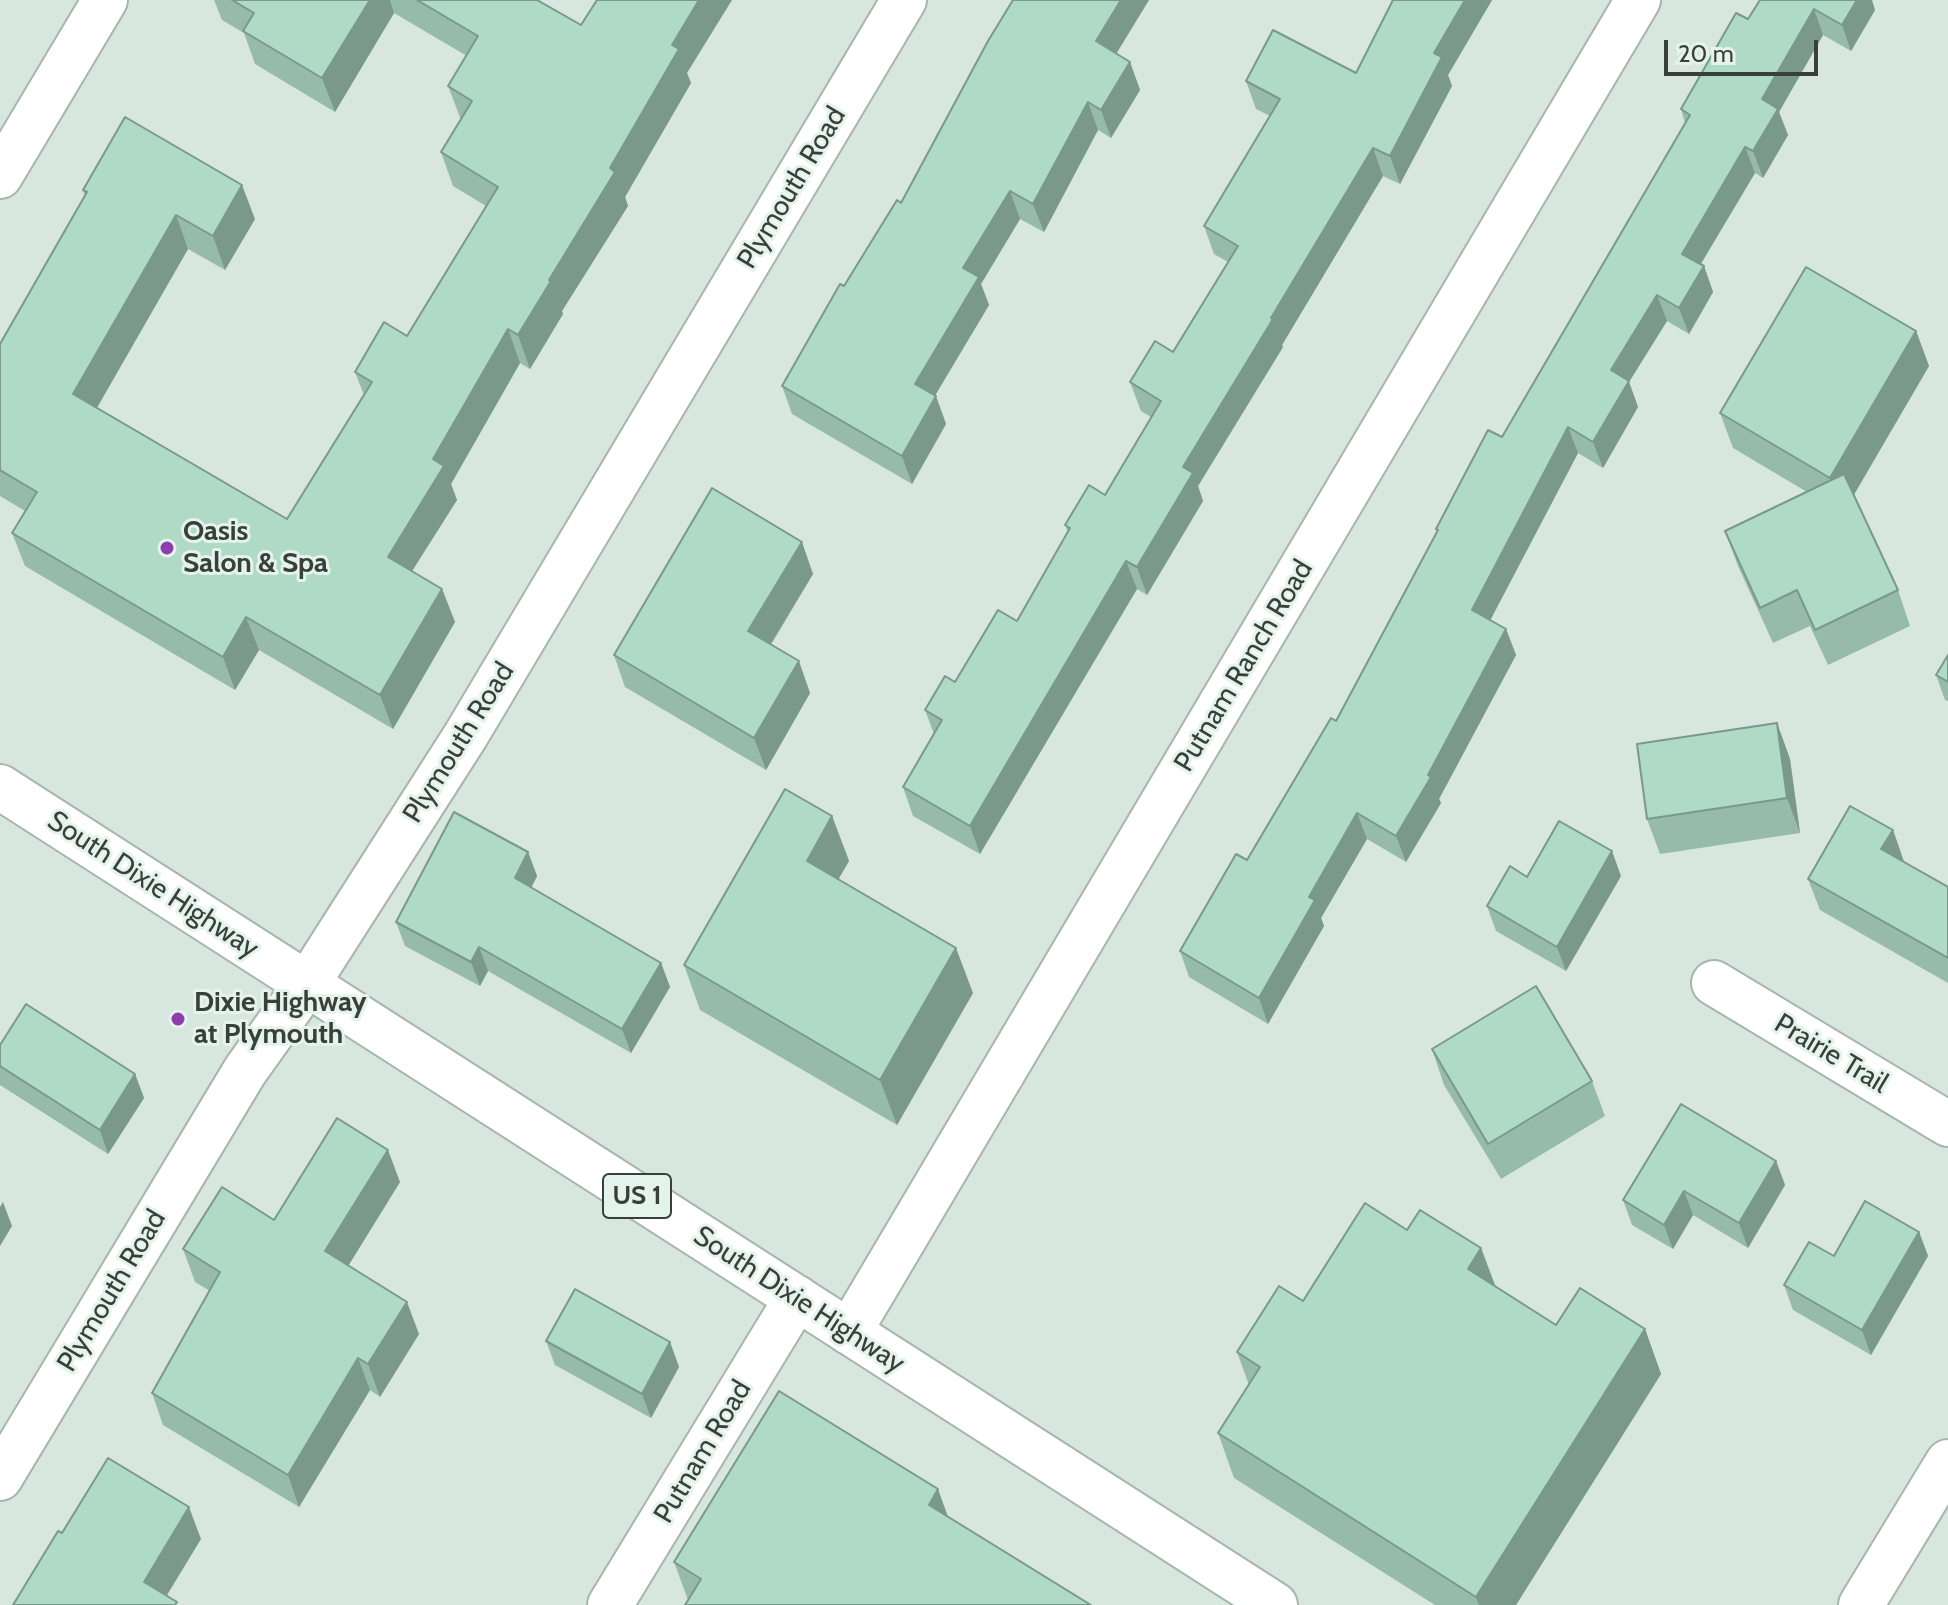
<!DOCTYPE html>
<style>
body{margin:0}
#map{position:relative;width:1948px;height:1605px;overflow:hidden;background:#d7e6df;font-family:Cabin,sans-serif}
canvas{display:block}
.scale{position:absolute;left:1664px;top:40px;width:154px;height:36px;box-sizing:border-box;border:4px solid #393f3c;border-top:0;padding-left:10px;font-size:24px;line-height:28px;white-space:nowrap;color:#393f3c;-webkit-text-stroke:6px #e4f3ec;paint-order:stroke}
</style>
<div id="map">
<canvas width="1948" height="1605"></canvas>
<div class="scale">20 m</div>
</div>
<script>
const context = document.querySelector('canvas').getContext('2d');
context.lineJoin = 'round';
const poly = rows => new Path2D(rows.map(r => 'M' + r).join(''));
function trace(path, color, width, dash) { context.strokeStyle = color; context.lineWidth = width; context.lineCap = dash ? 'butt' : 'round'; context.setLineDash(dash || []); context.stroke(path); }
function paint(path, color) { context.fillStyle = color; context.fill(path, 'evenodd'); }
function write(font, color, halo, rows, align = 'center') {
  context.font = font + ' Cabin,sans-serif'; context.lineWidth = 6; context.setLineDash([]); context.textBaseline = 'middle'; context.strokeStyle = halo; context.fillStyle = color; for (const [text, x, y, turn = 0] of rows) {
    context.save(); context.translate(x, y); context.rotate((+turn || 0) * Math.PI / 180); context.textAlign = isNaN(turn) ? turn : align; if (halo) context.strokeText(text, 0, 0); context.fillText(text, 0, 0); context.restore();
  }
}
const street = poly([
 [0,176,105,0],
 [1714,983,1948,1124],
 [849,1332,1638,0],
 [0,1478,245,1071,307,984,466,735,904,0],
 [610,1605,797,1298],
 [1861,1605,1948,1462]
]);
const primary = poly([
 [0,787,1275,1605]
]);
const wall = poly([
 [214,0,537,0,581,25,687,73,691,83,625,197,628,206,562,311,563,314,530,369,520,363,451,484,457,500,412,571,442,589,455,622,393,729,259,650,235,690,25,566,12,533,25,511,0,496,0,344,85,196,83,190,255,219,225,270,188,249,97,407,287,519,364,395,355,372,407,336,486,206,453,186,441,152,461,120,448,86,467,56,394,13,335,112,255,64,244,33,222,20],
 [1013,0,1149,0,1116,53,1130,62,1140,90,1111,138,1098,130,1044,232,1020,219,981,284,989,305,935,396,946,424,912,484,792,414,782,386,844,286,901,203],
 [1393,0,1492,0,1448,75,1452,86,1400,184,1383,176,1282,345,1283,347,1198,486,1203,501,1147,595,1137,589,980,854,913,816,903,787,934,734,925,710,1017,621,1068,532,1065,525,1105,495,1151,417,1141,411,1130,382,1173,352,1228,262,1214,254,1204,226,1270,116,1256,109,1246,81,1356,73],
 [1760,0,1875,10,1851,51,1823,35,1779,112,1788,135,1763,178,1755,173,1701,264,1704,266,1713,292,1689,334,1667,321,1629,382,1638,407,1603,468,1578,453,1490,620,1506,629,1516,655,1439,799,1441,803,1406,862,1367,839,1321,918,1324,926,1268,1024,1189,977,1180,951,1247,860,1336,721,1437,531,1436,529,1502,437,1685,123,1681,109,1748,19],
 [1916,331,1929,366,1854,495,1898,590,1910,626,1828,665,1810,626,1773,643,1738,566,1725,531,1807,492,1733,448,1720,413],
 [813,574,771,645,810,693,766,770,625,687,614,655],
 [1948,655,1948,701,1945,700,1936,675],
 [1777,723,1790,759,1800,833,1660,854,1647,819],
 [832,816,849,861,838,879,973,993,897,1125,700,1010,684,965],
 [1893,830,1904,862,1948,887,1948,983,1820,910,1808,879],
 [528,852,537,876,531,888,661,963,670,987,631,1053,488,971,480,986,405,946,396,922],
 [1621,876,1566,971,1496,931,1487,906,1527,877],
 [0,1045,135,1074,144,1098,108,1154,0,1085],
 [1432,1049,1592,1081,1605,1116,1501,1179,1444,1085],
 [1776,1161,1785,1185,1748,1248,1693,1215,1673,1249,1632,1225,1623,1200],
 [400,1182,348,1266,419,1334,380,1397,370,1390,299,1507,163,1425,152,1393,210,1291,195,1282,183,1249,274,1220],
 [1407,1230,1481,1248,1495,1286,1556,1325,1645,1329,1661,1374,1516,1605,1435,1605,1234,1478,1218,1433,1249,1385,1237,1352],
 [1919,1232,1928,1256,1871,1355,1793,1310,1784,1285,1834,1256],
 [546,1341,670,1342,679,1367,651,1418,555,1365],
 [949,1517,688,1600,674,1562]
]);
const shadedWall = poly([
 [370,0,390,0,394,13,335,112,322,78],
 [699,0,732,0,687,73,691,83,625,197,628,206,562,311,563,314,530,369,518,335,610,168,672,45],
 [1121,0,1149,0,1107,69,1096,41],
 [1465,0,1492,0,1448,75,1452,86,1400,184,1390,156,1434,53],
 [1857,0,1872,0,1875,10,1851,51,1842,25],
 [1814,9,1823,35,1779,112,1788,135,1763,178,1753,151,1762,99],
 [1130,62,1140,90,1111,138,1101,110],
 [1088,102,1098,130,1044,232,1033,204],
 [1745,147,1755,173,1691,280,1682,254],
 [1373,148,1383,176,1282,345,1283,347,1198,486,1203,501,1147,595,1137,567,1183,467],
 [242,185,255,219,225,270,213,236],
 [1010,191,1020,219,981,284,989,305,925,412,915,384,963,268],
 [176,215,188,249,86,427,73,394],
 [1704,266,1713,292,1689,334,1679,308],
 [1657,295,1667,321,1629,382,1638,407,1603,468,1593,442,1611,370],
 [508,329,520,363,451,484,457,500,400,590,388,557,433,459],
 [1916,331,1929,366,1843,513,1830,478],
 [936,396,946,424,912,484,902,456],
 [1568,427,1578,453,1482,636,1472,610],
 [802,542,813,574,759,663,748,631],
 [1126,561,1137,589,980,854,970,826],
 [442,589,455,622,393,729,380,695],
 [246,617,259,650,235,690,223,657],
 [1506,629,1516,655,1439,799,1441,803,1406,862,1396,836],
 [799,661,810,693,766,770,754,738],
 [1777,723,1790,759,1800,833,1787,798],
 [1357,813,1367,839,1321,918,1324,926,1268,1024,1259,998,1309,897],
 [832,816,849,861,823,906,807,861],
 [1893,830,1904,862,1881,849],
 [1612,851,1621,876,1566,971,1557,947],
 [528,852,537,876,524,902,515,878],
 [479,947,488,971,480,986,471,962],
 [956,948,973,993,897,1125,880,1080],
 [661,963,670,987,631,1053,622,1029],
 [135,1074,144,1098,108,1154,100,1130],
 [388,1150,400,1182,337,1284,325,1251],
 [1776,1161,1785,1185,1748,1248,1739,1223],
 [1684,1191,1693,1215,1673,1249,1664,1225],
 [3,1202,12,1226,0,1246,0,1207],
 [1919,1232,1928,1256,1871,1355,1862,1330],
 [1481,1248,1498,1293,1468,1269],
 [407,1302,419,1334,380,1397,368,1364],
 [1645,1329,1661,1374,1516,1605,1479,1605,1476,1597],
 [670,1342,679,1367,651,1418,642,1394],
 [358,1358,370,1390,299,1507,288,1475],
 [938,1489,952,1528,929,1505],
 [189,1507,201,1539,161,1605,144,1582]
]);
const building = poly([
 [232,0,370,0,322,78,243,31,254,13,232,0],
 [417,0,537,0,581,25,597,0,699,0,672,45,679,49,610,168,615,172,549,280,551,281,518,335,508,329,433,459,444,466,388,557,442,589,380,695,246,617,223,657,12,533,37,492,0,470,0,344,87,192,83,190,125,117,242,185,213,236,176,215,73,394,287,519,372,382,355,372,384,322,407,336,498,187,441,152,472,101,448,86,478,36,417,0],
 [1013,0,1121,0,1096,41,1130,62,1101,110,1088,102,1033,204,1010,191,963,268,979,277,915,384,936,396,902,456,782,386,840,284,844,286,897,200,901,203,988,41,1013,0],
 [1393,0,1465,0,1434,53,1442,57,1390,156,1373,148,1271,318,1273,319,1183,467,1193,473,1137,567,1126,561,970,826,903,787,942,720,925,710,945,676,955,682,998,610,1017,621,1070,528,1065,525,1089,485,1105,495,1161,401,1130,382,1155,341,1173,352,1238,246,1204,226,1280,99,1246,81,1273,30,1356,73,1393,0],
 [1760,0,1857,0,1842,25,1814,9,1762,99,1778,109,1753,151,1745,147,1682,254,1704,266,1679,308,1657,295,1611,370,1629,381,1593,442,1568,427,1472,610,1506,629,1428,775,1431,777,1396,836,1357,813,1309,897,1315,900,1259,998,1180,951,1236,854,1247,860,1331,718,1336,721,1438,530,1436,529,1488,430,1502,437,1690,115,1681,109,1736,13,1748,19,1760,0],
 [1806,267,1916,331,1830,478,1720,413,1806,267],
 [1844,474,1898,590,1815,630,1797,590,1760,608,1725,531,1844,474],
 [712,488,802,542,748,631,799,661,754,738,614,655,712,488],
 [1948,655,1948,682,1936,675,1948,655],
 [1777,723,1787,798,1647,819,1637,744,1777,723],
 [785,789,832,816,807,861,956,948,880,1080,684,965,785,789],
 [1850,806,1893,830,1881,849,1948,887,1948,958,1808,879,1850,806],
 [454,812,528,852,515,878,661,963,622,1029,479,947,471,962,396,922,454,812],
 [1559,821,1612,851,1557,947,1487,906,1510,866,1527,877,1559,821],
 [1536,986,1592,1081,1488,1144,1432,1049,1536,986],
 [26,1004,135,1074,100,1130,0,1066,0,1045,26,1004],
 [1681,1104,1776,1161,1739,1223,1684,1191,1664,1225,1623,1200,1681,1104],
 [337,1118,388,1150,325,1251,407,1302,368,1364,358,1358,288,1475,152,1393,220,1272,183,1249,222,1187,274,1220,337,1118],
 [1865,1201,1919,1232,1862,1330,1784,1285,1809,1242,1834,1256,1865,1201],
 [1365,1203,1407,1230,1420,1210,1481,1248,1468,1269,1556,1325,1580,1288,1645,1329,1476,1597,1218,1433,1260,1367,1237,1352,1279,1286,1303,1301,1365,1203],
 [575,1289,670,1342,642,1394,546,1341,575,1289],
 [779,1391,938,1489,929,1505,1091,1605,685,1605,701,1579,674,1562,779,1391],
 [108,1458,189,1507,144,1582,177,1602,175,1605,13,1605,58,1531,62,1533,108,1458]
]);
const markers = [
 [167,548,8,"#8e3dac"],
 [178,1019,8,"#8e3dac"]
];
const shields = [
 [637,1196,68]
];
const shieldNames = [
 ["US 1",637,1196]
];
const streetNames = [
 ["Plymouth Road",792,188,-59],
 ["Putnam Ranch Road",1244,666,-59],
 ["Plymouth Road",459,743,-58],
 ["South Dixie Highway",153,885,33],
 ["Prairie Trail",1831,1054,31],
 ["Plymouth Road",112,1291,-59],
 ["South Dixie Highway",799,1300,33],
 ["Putnam Road",703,1452,-59]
];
const poiNames = [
 ["Oasis",183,532],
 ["Salon & Spa",183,564],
 ["Dixie Highway",194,1003],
 ["at Plymouth",194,1035]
];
trace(street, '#a7b5ae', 48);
trace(primary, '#a7b5ae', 48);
trace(street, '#fff', 44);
trace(primary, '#fff', 44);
paint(wall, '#96bbaa');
paint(shadedWall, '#7a998b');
paint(building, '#aedac6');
trace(building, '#7a998b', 2);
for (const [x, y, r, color] of markers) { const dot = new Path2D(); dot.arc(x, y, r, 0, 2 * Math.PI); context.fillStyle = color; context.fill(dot); trace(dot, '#e4f3ec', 3); }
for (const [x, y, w] of shields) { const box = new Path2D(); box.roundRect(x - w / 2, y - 22, w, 44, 6); context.fillStyle = '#e4f3ec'; context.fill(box); trace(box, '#393f3c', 2); }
write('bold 26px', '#393f3c', null, shieldNames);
write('28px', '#393f3c', '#e4f3ec', streetNames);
write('bold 28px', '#393f3c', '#e4f3ec', poiNames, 'left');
</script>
